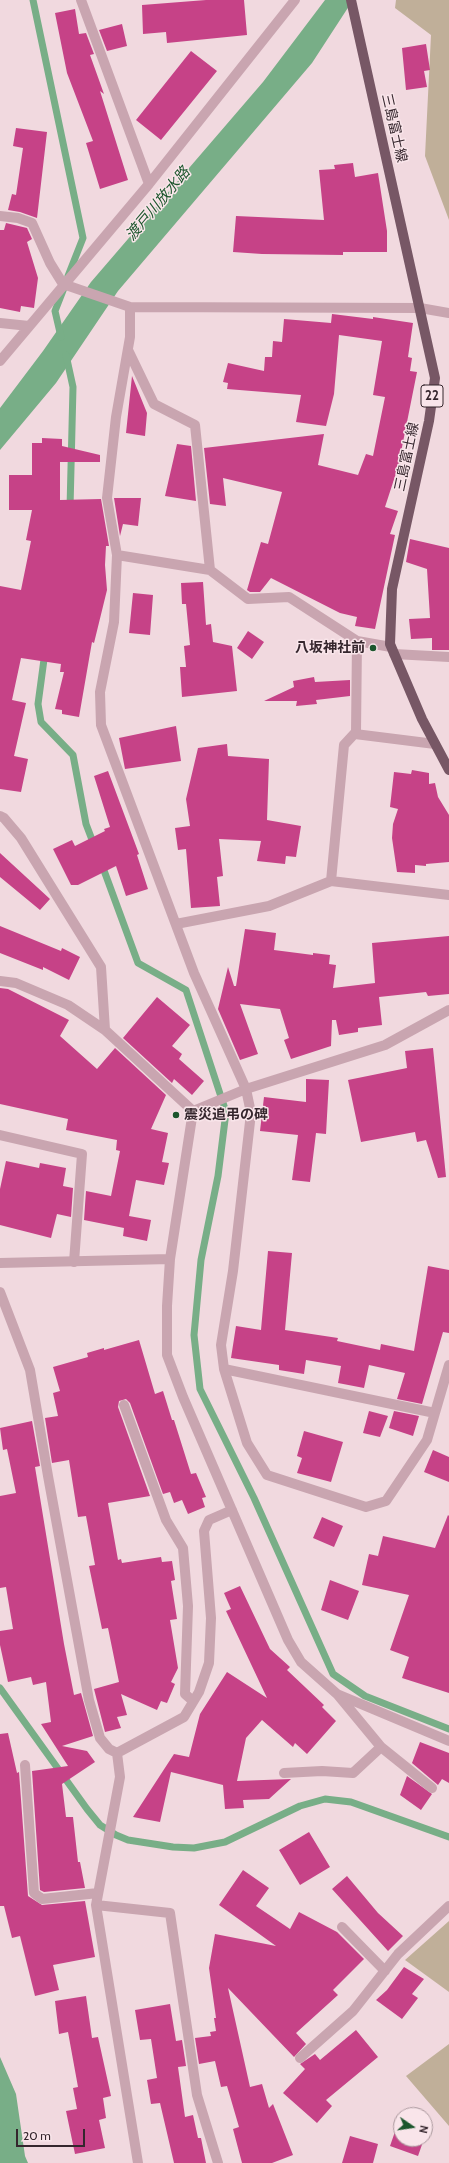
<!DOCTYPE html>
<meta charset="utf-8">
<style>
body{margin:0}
#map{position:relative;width:449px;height:2163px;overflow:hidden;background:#f1d9df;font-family:Cabin,sans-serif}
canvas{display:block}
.north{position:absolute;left:393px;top:2107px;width:40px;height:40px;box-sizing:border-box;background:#f9e5ea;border:1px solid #ab999e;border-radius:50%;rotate:103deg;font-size:11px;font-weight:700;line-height:16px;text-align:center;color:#35262d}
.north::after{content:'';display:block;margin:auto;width:14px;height:18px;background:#1c562d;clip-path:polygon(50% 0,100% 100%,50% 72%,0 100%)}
.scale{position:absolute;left:16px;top:2129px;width:69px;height:18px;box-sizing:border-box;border:2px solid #35262d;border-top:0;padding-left:5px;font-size:12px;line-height:14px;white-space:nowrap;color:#35262d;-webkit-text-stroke:3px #f9e5ea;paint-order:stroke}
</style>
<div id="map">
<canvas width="449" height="2163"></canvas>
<div class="north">N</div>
<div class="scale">20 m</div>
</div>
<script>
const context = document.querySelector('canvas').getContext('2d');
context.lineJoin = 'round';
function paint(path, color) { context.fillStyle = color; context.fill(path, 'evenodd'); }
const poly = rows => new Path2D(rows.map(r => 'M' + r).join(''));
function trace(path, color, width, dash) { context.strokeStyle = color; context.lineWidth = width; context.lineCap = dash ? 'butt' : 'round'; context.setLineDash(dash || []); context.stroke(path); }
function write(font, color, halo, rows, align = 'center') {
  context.font = font + ' Cabin,"Noto Sans JP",sans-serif'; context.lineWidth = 3; context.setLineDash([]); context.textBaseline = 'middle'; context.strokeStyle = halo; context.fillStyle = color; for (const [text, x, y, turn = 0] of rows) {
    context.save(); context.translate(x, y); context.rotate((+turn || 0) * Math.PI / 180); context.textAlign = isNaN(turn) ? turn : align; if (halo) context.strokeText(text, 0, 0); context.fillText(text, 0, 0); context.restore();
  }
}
const green = poly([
 [396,0,449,0,449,220,425,156,431,35,395,8],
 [449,1921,449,1992,405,1960],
 [449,2044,449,2126,406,2076]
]);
const water = poly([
 [325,0,353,0,312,63,118,291,56,383,0,450,0,408,43,351,91,282,263,82],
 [0,2057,16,2094,25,2156,28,2163,0,2163]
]);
const stream = poly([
 [33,0,83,238,68,276],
 [61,337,55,311,64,288],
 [66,355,73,387,70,508],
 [45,652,38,704,41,722,73,755,86,824,94,845],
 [102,865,138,963,186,990,226,1112,218,1176,201,1260,194,1335,200,1389,254,1498,333,1674,365,1696,449,1729],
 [0,1688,87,1809,100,1825,116,1835,128,1840,173,1847,194,1848,225,1842,300,1806,325,1799,351,1802,449,1837]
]);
const building = poly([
 [206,0,244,0,247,35,167,43,166,32,143,34,142,5],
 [75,9,79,34,86,33,94,54,90,55,104,94,100,91,128,180,100,189,86,143,93,141,67,73,55,13],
 [122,24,127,46,107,51,99,30],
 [426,44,430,70,424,71,427,87,406,90,402,48],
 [191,51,217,71,161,140,136,120],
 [16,128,47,132,37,218,20,212,8,210,12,194,16,195,23,148,13,146],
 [353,163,355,177,378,173,387,231,387,252,343,252,343,255,262,254,233,252,236,216,324,220,319,170,335,169,334,165],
 [6,223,27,228,32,239,27,242,38,278,34,308,21,306,20,312,0,308,0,230,4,230],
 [332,314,373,319,373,317,413,323,408,357,412,358,410,371,417,372,398,467,385,507,398,511,390,534,395,535,375,629,355,626,357,617,340,613,271,578,260,592,250,592,247,590,261,542,268,544,282,492,223,478,226,506,210,504,204,448,324,434,318,465,358,475,366,454,373,456,385,397,373,395,382,341,339,335,334,394,326,426,296,422,301,395,227,389,228,383,223,382,228,363,264,371,265,357,272,357,273,341,282,342,284,319,331,323],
 [132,376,147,413,145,436,126,433],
 [42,438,62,439,62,446,100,455,100,462,60,462,60,500,101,499,109,546,106,546,105,565,107,590,94,643,92,642,79,717,62,714,62,710,55,709,64,672,60,672,61,664,21,658,12,700,26,703,14,756,28,759,21,792,0,789,0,586,21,590,31,541,26,540,32,510,9,510,9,475,32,475,32,443,42,443],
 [177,444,191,446,196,501,165,496],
 [114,498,141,498,138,526,123,524,120,536],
 [410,539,449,548,449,650,432,650,432,638,411,639,409,619,430,618,427,569,406,562],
 [203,582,206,625,211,624,213,642,232,646,237,691,182,697,180,667,186,667,184,646,190,645,186,604,182,604,181,583],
 [133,593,153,595,150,635,129,633],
 [248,631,264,642,252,659,237,648],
 [314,677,315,682,350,680,350,696,316,700,317,704,296,706,297,701,264,701,294,687,293,681],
 [176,726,181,761,125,769,119,738],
 [227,744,228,756,269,759,267,820,301,826,296,857,286,856,285,864,257,861,261,841,219,839,223,876,217,877,220,906,191,908,186,849,178,850,175,828,190,826,186,799,198,748],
 [412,770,429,773,429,784,435,783,438,797,449,815,449,862,426,864,426,866,415,865,415,873,397,872,392,838,393,824,398,809,390,807,394,772,411,774],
 [108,771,139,854,137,855,148,889,126,896,116,866,78,885,71,885,53,849,72,840,75,846,105,831,104,829,110,827,94,776],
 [0,853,50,899,40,910,0,877],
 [0,926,61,951,62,948,80,957,69,980,43,967,43,970,0,953],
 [245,929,276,933,274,950,313,955,313,953,330,955,329,964,336,965,333,988,375,983,372,943,449,936,449,994,428,996,426,992,379,997,382,1025,358,1028,358,1032,339,1035,336,1020,332,1020,331,1046,291,1059,284,1040,289,1038,280,1009,240,1004,258,1054,240,1060,218,1009,228,967,234,986,236,986],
 [0,988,8,989,69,1020,60,1036,97,1069,115,1048,166,1095,151,1129,168,1133,162,1162,169,1163,164,1185,136,1180,129,1216,151,1220,147,1241,123,1236,124,1228,84,1220,86,1191,111,1196,120,1151,116,1150,117,1140,66,1130,68,1119,0,1104],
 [157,997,190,1025,172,1046,182,1054,179,1059,204,1081,192,1095,174,1079,172,1083,123,1038],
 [433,1048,446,1177,438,1178,426,1140,417,1142,415,1132,361,1142,348,1080,407,1068,405,1051],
 [306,1079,329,1080,326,1134,316,1133,310,1182,292,1180,298,1135,260,1131,264,1097,306,1102],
 [6,1161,39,1168,40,1163,66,1168,63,1186,73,1188,71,1217,57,1214,51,1238,0,1225,0,1189],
 [268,1251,292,1253,285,1330,338,1338,337,1341,380,1350,381,1344,414,1351,428,1266,449,1270,449,1333,443,1332,422,1404,397,1399,405,1373,369,1365,364,1388,338,1383,341,1366,306,1360,304,1374,279,1370,279,1365,231,1358,236,1326,261,1330],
 [139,1340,155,1394,163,1391,172,1420,174,1420,191,1474,196,1473,206,1497,202,1498,205,1507,188,1514,182,1500,174,1503,170,1492,163,1494,130,1403,126,1399,119,1401,118,1407,150,1496,108,1503,118,1560,121,1559,122,1563,161,1557,162,1562,172,1561,175,1580,171,1581,177,1619,170,1620,178,1668,171,1682,175,1684,167,1703,161,1701,157,1710,121,1694,127,1715,117,1717,121,1728,105,1732,94,1689,119,1682,108,1628,102,1629,89,1566,95,1565,86,1516,78,1517,69,1460,52,1463,45,1418,58,1416,53,1393,60,1391,53,1367,88,1357,87,1353,104,1348,104,1350],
 [369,1411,388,1416,380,1437,363,1433],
 [394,1411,419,1416,413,1436,389,1428],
 [32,1421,40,1466,35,1467,64,1644,74,1695,81,1693,93,1736,62,1746,87,1751,95,1762,62,1784,66,1817,73,1817,78,1862,80,1862,85,1888,44,1892,40,1890,32,1771,68,1766,41,1724,51,1722,46,1682,33,1685,31,1677,8,1682,0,1645,0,1631,13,1629,6,1587,0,1588,0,1496,16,1493,7,1449,3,1450,0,1428],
 [304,1431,343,1442,331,1482,297,1473,302,1458,297,1456],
 [433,1450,449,1457,449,1482,424,1472],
 [448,1515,449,1516,449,1693,402,1678,409,1657,390,1650,409,1595,362,1585,369,1554,378,1556,383,1536,435,1548],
 [322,1517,343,1526,334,1547,313,1538],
 [330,1580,359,1591,348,1620,321,1610],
 [240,1586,270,1649,290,1667,287,1670,324,1705,322,1707,336,1721,307,1754,295,1743,293,1747,262,1720,246,1738,237,1781,291,1779,269,1799,243,1800,244,1808,225,1809,223,1785,171,1772,160,1822,133,1817,174,1754,189,1757,200,1714,227,1672,267,1698,226,1611,231,1609,224,1593],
 [8,1733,17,1773,19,1772,28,1896,42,1905,85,1901,95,1957,53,1965,59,1990,35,1996,20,1936,12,1938,4,1906,0,1906,0,1734],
 [420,1742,449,1753,449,1783,442,1779,438,1785,412,1763],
 [407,1776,432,1794,421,1810,400,1795],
 [309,1832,330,1867,300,1885,279,1850],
 [243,1870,269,1888,256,1906,290,1929,299,1912,337,1932,364,1959,333,1990,338,1995,296,2033,306,2044,294,2057,228,1988,250,2087,262,2084,269,2108,273,2104,293,2155,272,2163,242,2163,233,2129,239,2127,227,2086,221,2087,215,2061,199,2064,195,2038,211,2036,210,2032,216,2031,214,2018,216,2018,209,1968,215,1934,276,1946,219,1905],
 [347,1876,378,1913,403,1936,388,1951,332,1889],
 [404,1967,424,1979,412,1994,418,1998,402,2019,376,2000,387,1990],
 [86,1996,92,2038,98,2037,111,2096,103,2098,106,2118,99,2120,105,2148,75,2154,66,2111,77,2109,73,2088,78,2087,68,2032,59,2034,55,2001],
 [170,2004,176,2041,182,2040,186,2066,178,2067,185,2117,193,2115,198,2138,201,2138,206,2163,174,2163,160,2103,151,2104,147,2080,157,2078,151,2039,140,2040,135,2010],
 [356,2030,378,2057,326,2100,332,2106,317,2123,283,2093,305,2069,300,2064,315,2054,320,2060],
 [398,2123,401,2124,401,2139,424,2139,418,2156,390,2146],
 [350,2136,378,2144,373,2163,342,2163]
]);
const service = poly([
 [0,1135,82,1154,74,1262]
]);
const minor = poly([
 [81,0,149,184],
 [0,216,18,218,32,223,50,263,63,284,130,307,420,308,449,313],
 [130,307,130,337,116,417,107,498,117,555,114,622,100,692,101,725,194,973,246,1089,251,1113,233,1271,221,1345,224,1369,247,1443,267,1475,366,1507,386,1501,427,1440,449,1365],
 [0,323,29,326],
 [128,350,154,404,195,425,210,570],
 [0,361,149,184,295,0],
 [117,555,210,570,248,599,289,597,357,641,391,647],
 [394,654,449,657],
 [355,734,435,744],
 [0,816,4,818,21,838,101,967,105,1030],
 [331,881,449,895],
 [176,924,269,906,331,881,344,745,356,732,357,641],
 [0,981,16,983,68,1005,105,1030,193,1111,170,1259,167,1306,167,1355,183,1397,288,1640,301,1662,337,1694,449,1741],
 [193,1111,246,1089,385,1045,449,1010],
 [0,1263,170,1259],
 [0,1292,30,1370,48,1476,89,1700,100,1738,109,1749,117,1753],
 [224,1369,435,1413],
 [124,1405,166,1520,183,1548,188,1606,185,1694,193,1701],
 [381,1747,432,1788],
 [25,1765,34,1893,42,1899,98,1893],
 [284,1773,322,1771,353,1773,381,1747,338,1695],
 [96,1905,170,1913,197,2095,218,2163],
 [342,1927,385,1971],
 [300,2058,353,2011,398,1954,449,1906],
 [138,2163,96,1905,120,1777,117,1753,184,1717,199,1692,209,1663,211,1618,204,1531,209,1520,232,1510]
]);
const primary = poly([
 [351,0,435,378,429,421,392,589,390,644,422,719,449,770]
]);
const markers = [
 [373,648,4,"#1c562d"],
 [176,1115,4,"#1c562d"]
];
const shields = [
 [432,396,22]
];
const shieldNames = [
 ["22",432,396]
];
const streetNames = [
 ["三島富士線",394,128,77],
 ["三島富士線",407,457,-78]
];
const poiNames = [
 ["八坂神社前",365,648],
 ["震災追弔の碑",184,1115,"left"]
];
const waterNames = [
 ["渡戸川放水路",158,204,-50]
];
paint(green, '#c0af99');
paint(water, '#78ae87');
trace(stream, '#78ae87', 7);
paint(building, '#c64287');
trace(service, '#c9a5b0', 10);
trace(minor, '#c9a5b0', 10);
trace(primary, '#775765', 10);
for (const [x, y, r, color] of markers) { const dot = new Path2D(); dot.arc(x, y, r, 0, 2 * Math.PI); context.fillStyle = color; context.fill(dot); trace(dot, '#f9e5ea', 1.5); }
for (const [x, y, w] of shields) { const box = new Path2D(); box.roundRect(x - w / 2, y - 11, w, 22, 3); context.fillStyle = '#f9e5ea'; context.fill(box); trace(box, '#35262d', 1); }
write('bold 13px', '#35262d', null, shieldNames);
write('14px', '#35262d', '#f9e5ea', streetNames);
write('bold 14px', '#35262d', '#f9e5ea', poiNames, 'right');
write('italic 15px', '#1c562d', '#f9e5ea', waterNames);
</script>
